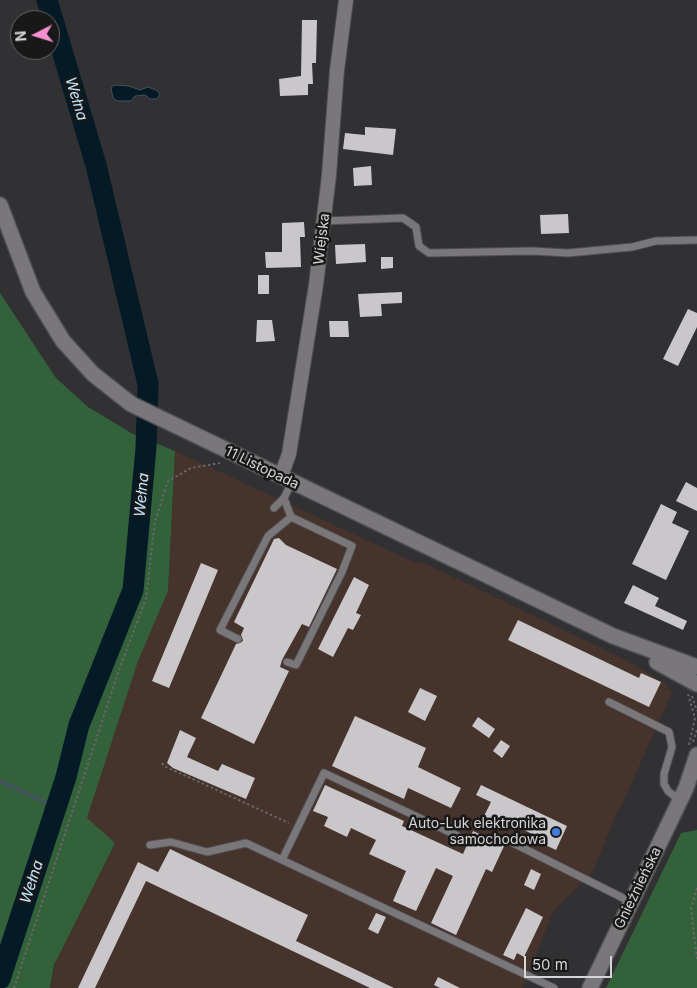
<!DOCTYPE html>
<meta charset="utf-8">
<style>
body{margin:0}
#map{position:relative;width:697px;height:988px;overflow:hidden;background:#313033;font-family:Inter,sans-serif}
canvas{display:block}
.north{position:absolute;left:10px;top:10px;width:50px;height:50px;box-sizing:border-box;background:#191819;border:1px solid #656465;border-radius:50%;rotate:265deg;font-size:14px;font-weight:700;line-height:20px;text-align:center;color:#d6d5d7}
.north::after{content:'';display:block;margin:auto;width:18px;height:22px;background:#f690d0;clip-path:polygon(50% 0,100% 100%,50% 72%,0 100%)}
.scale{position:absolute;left:524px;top:956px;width:88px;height:22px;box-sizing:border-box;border:2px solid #d6d5d7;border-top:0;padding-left:6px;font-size:15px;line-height:18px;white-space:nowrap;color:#d6d5d7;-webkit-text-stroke:4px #191819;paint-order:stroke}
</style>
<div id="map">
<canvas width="697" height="988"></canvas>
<div class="north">N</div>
<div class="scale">50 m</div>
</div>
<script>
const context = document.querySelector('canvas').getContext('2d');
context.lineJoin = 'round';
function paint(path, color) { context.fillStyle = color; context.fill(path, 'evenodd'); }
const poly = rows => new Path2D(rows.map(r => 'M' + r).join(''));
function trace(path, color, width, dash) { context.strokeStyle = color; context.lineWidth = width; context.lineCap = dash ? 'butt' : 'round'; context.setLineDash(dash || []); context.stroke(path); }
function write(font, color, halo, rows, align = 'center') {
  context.font = font + ' Inter,sans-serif'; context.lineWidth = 5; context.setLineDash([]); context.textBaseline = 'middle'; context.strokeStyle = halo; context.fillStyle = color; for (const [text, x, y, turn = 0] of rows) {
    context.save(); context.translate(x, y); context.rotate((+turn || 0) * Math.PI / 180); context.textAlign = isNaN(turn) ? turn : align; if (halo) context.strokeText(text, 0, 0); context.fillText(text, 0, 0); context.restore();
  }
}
const industrial = poly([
 [175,451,418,564,420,561,626,660,668,685,667,688,672,692,620,809,618,810,593,871,553,911,523,988,50,988,87,818,138,661,168,591]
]);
const green = poly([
 [0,293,56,378,88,407,133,434,175,451,168,591,138,661,87,818,115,843,54,965,50,988,0,988],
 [697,830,697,988,606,988,681,833]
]);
const water = poly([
 [114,85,129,86,140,90,148,87,156,90,160,94,157,99,150,99,145,95,135,96,131,101,117,101,113,98,111,88,114,85]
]);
const stream = poly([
 [0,781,56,807]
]);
const river = poly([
 [0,979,66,777,79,725,133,590,146,448,148,384,96,165,47,0]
]);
const building = poly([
 [302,20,317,20,316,63,312,63,313,84,308,84,308,95,280,96,279,79,301,76],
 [365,127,396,129,393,155,343,149,345,133,365,135],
 [371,166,372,185,354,186,353,168],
 [568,214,569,233,541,234,540,215],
 [304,222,305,237,300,237,301,267,266,268,265,252,282,252,282,223],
 [365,244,366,262,336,264,335,245],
 [381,257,393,257,393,268,381,269],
 [258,275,269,275,269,294,258,294],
 [402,292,402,303,381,304,382,316,360,317,358,294],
 [688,309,697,313,697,327,678,366,663,359],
 [257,320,272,320,275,341,256,342],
 [329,321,348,321,349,337,330,337],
 [686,482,697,488,697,511,676,501],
 [661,504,677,512,672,523,689,531,666,580,632,564],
 [279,538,286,545,337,569,309,627,302,624,282,660,280,667,289,671,254,744,201,718,236,644,243,641,241,635,244,628,234,622,274,539],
 [201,563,218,570,169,688,152,681],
 [354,577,369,585,356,613,361,615,353,630,348,628,333,657,318,649],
 [633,585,659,598,655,606,687,621,683,630,624,603],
 [518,620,639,678,641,673,661,682,649,707,508,640],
 [420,688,437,696,425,721,408,712],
 [355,716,426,748,418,767,461,788,451,808,408,788,404,799,332,766],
 [478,717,495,729,489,738,472,726],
 [180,730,196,738,187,757,218,771,222,764,255,778,246,799,173,768,167,763],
 [501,740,510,746,502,758,493,751],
 [325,785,404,821,402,826,463,854,473,831,504,846,492,872,486,869,456,935,431,923,453,876,436,868,416,911,393,901,406,871,369,854,376,840,351,828,347,837,324,826,328,817,313,811],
 [481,785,567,826,556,850,543,844,545,840,507,822,505,826,484,816,491,802,476,795],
 [170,849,308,915,296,941,394,988,370,988,146,881,95,988,78,988,138,862,158,872],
 [531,869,541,874,534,890,524,885],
 [526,908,543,917,524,957,517,953,514,960,503,955],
 [376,913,386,917,378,934,368,929],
 [438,977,460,988,440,988,434,985]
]);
const path = poly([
 [688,694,695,718,689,745],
 [692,696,697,711],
 [693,742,697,730],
 [162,763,164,766,289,823],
 [697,888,691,909,697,959],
 [14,988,119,670,146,598,155,521,168,481,191,468,220,463]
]);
const lane = poly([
 [324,221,403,218,416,227,419,246,429,253,532,251,568,253,632,247,656,241,697,240],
 [274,508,284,498],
 [291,517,284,498,292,482],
 [238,639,220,630,268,536,291,517,352,546,342,572,296,665,287,662],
 [609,702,669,732,672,747,664,774,664,784,668,791,680,801],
 [513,843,631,902],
 [150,845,171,842,207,852,246,843,554,988],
 [282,860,324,773,458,836]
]);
const street = poly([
 [281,476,289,454,316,285,329,175,337,70,346,0]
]);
const secondary = poly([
 [0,205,33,292,63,341,93,374,131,404,613,636,697,667],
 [657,662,697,684],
 [590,988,686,788,697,755]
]);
const markers = [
 [556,832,5,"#3f7fe0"]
];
const streetNames = [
 ["Wiejska",322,239,-83],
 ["11 Listopada",262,468,26],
 ["Gnieźnieńska",638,888,-64]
];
const poiNames = [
 ["Auto-Luk elektronika",546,824],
 ["samochodowa",546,840]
];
const waterNames = [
 ["Wełna",76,99,73],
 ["Wełna",142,495,-85],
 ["Wełna",32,882,-72]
];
paint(industrial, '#46332c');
paint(green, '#33623a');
paint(water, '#041b27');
trace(water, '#43535c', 1);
trace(stream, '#43535c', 4);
trace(river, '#041b27', 21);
paint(building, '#cac7cb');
trace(lane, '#4e4d50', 9);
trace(street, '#4e4d50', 16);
trace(secondary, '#4e4d50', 18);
trace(path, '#676669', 2, [2.5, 2.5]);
trace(lane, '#7a777b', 7);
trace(street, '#7a777b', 14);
trace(secondary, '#7a777b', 15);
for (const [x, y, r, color] of markers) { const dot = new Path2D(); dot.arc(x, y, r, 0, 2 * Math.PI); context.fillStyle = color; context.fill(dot); trace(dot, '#191819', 2); }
write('14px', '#d6d5d7', '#191819', streetNames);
write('14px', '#d6d5d7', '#191819', poiNames, 'right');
write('italic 15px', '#c3e9fe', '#191819', waterNames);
</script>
